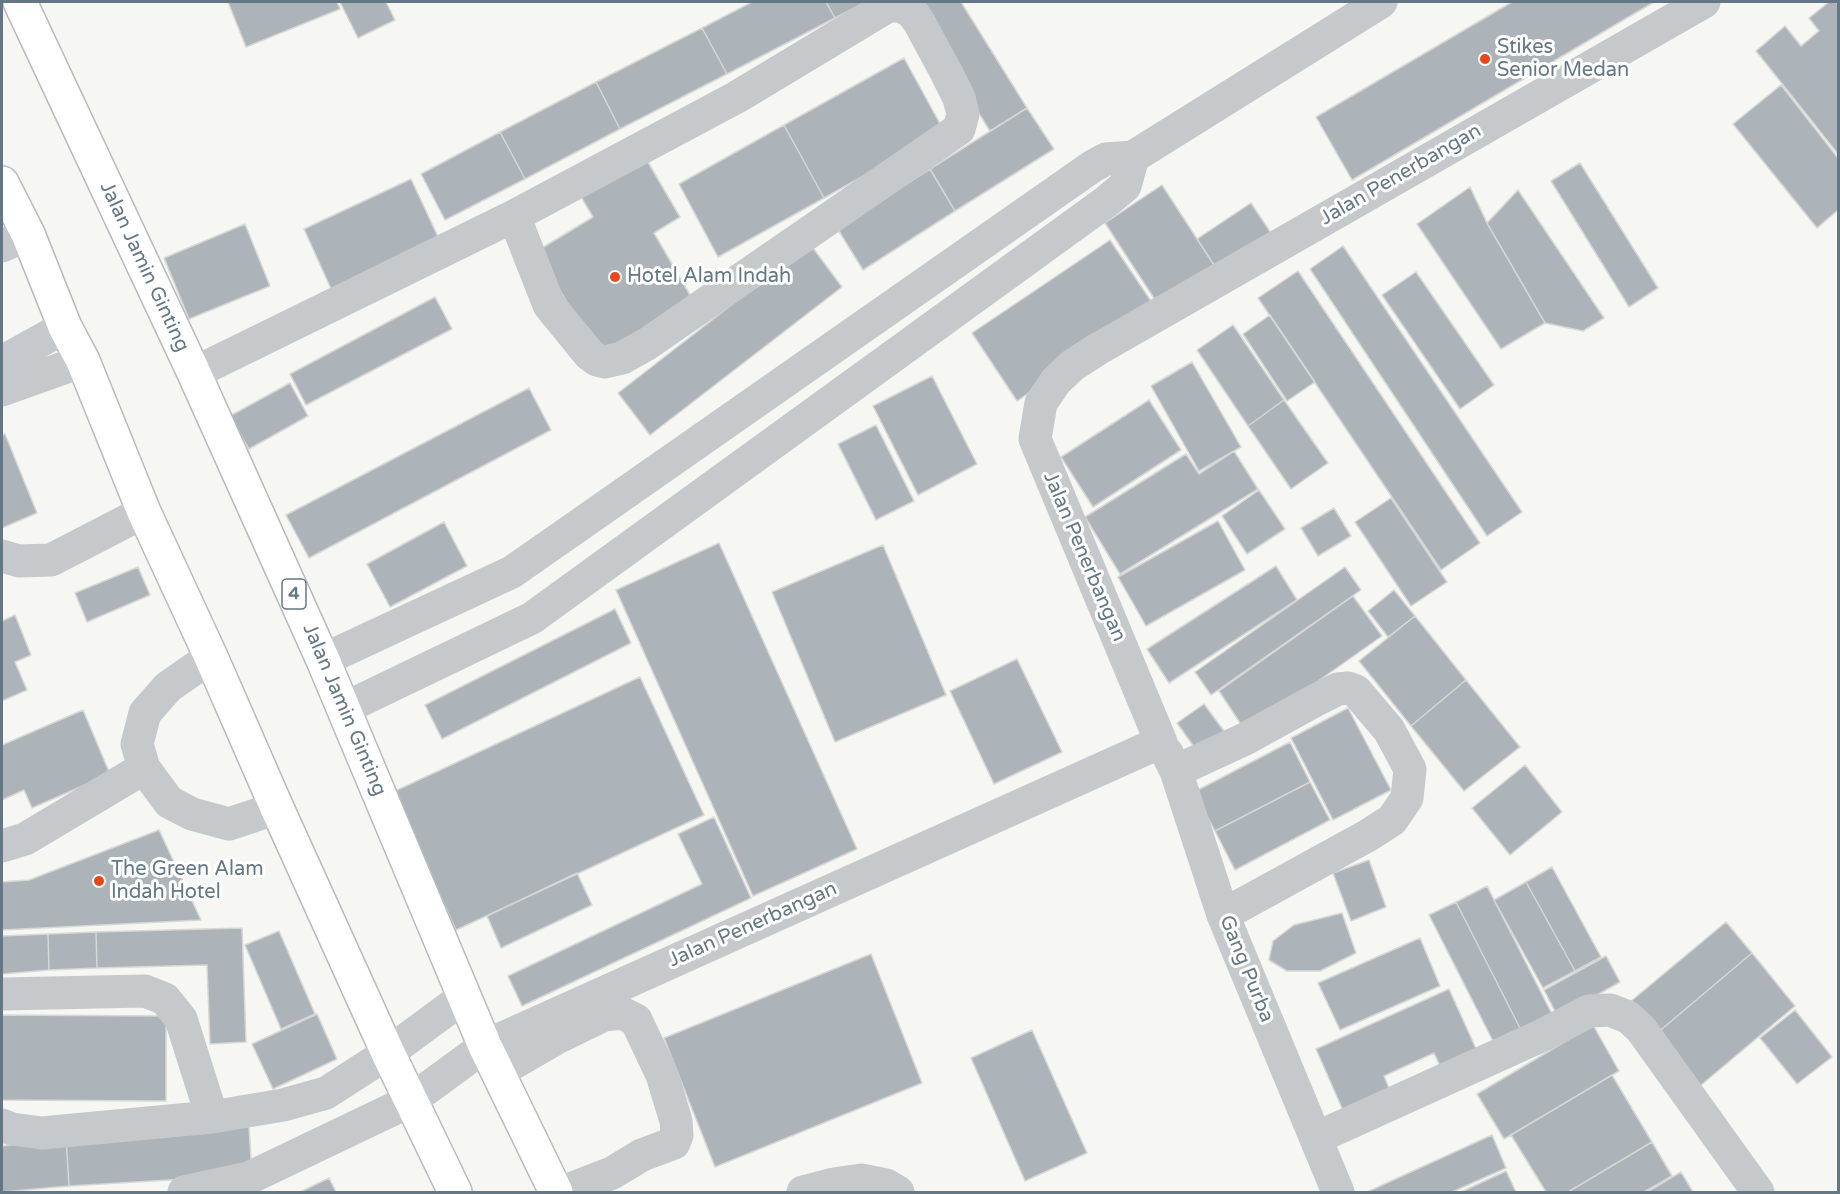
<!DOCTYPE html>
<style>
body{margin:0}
#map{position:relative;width:1840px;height:1194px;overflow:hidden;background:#f6f6f2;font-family:"Varela Round",sans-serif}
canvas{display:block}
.frame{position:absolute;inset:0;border:3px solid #637785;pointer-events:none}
</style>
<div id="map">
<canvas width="1840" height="1194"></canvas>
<div class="frame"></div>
</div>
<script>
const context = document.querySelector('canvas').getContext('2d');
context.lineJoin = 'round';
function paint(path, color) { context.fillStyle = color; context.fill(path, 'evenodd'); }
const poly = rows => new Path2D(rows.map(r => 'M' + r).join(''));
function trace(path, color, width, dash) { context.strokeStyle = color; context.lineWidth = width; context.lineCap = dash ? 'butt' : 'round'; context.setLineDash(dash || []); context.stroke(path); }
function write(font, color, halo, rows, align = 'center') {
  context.font = font + ' "Varela Round",sans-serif'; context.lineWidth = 6; context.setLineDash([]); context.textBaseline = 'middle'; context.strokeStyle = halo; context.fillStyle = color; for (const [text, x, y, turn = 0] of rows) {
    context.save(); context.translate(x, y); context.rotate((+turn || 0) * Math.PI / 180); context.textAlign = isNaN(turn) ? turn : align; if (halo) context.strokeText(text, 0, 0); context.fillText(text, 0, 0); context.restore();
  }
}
const building = poly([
 [228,2,337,2,340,9,246,47,228,2],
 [340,2,386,2,395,20,358,38,340,2],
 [752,2,826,2,835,18,727,74,702,28,752,2],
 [826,2,866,2,835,18,826,2],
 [909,2,961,2,1027,108,990,131,909,2],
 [1512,2,1654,2,1352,180,1316,117,1512,2],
 [1829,2,1836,2,1838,4,1838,154,1756,51,1785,26,1801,46,1819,31,1809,18,1829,2],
 [702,28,727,74,620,129,596,82,702,28],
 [904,58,944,131,824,198,784,125,904,58],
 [596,82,620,129,525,179,500,132,596,82],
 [1781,85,1838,158,1838,210,1817,228,1733,124,1781,85],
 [1027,108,1054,149,955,211,930,169,1027,108],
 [784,125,824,198,718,257,679,184,784,125],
 [500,132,525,179,445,220,421,174,500,132],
 [645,157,680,217,654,233,694,302,600,359,537,251,593,217,580,195,645,157],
 [1580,163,1658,288,1629,307,1551,181,1580,163],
 [930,169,955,211,863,270,837,228,930,169],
 [411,179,440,241,332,291,304,229,411,179],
 [1162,185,1216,268,1159,306,1105,223,1162,185],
 [1470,187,1487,223,1545,323,1501,349,1417,224,1470,187],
 [1518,190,1604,318,1583,331,1545,323,1487,223,1518,190],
 [1251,203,1271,233,1216,268,1197,239,1251,203],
 [245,224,270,286,189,319,164,258,245,224],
 [1110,240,1155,307,1017,401,972,333,1110,240],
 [810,244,842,287,650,435,618,393,810,244],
 [1343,246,1522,512,1487,536,1310,269,1343,246],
 [1298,271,1480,543,1441,570,1258,298,1298,271],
 [1416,272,1494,385,1460,409,1382,295,1416,272],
 [435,297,452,329,306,405,290,374,435,297],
 [1270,315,1315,382,1287,401,1243,334,1270,315],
 [1233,325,1284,400,1248,426,1197,350,1233,325],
 [1192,362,1241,447,1199,471,1151,386,1192,362],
 [932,376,977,464,918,495,873,406,932,376],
 [290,383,308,416,249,449,230,416,290,383],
 [529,388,551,430,309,558,286,515,529,388],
 [1149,400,1181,450,1093,507,1061,457,1149,400],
 [1284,400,1328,463,1291,489,1248,426,1284,400],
 [876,425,914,501,876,520,838,444,876,425],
 [5,434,37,513,2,528,2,435,5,434],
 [1234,451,1258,489,1120,574,1085,517,1186,454,1199,474,1234,451],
 [1259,490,1285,529,1247,554,1222,516,1259,490],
 [1391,498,1447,582,1411,606,1355,522,1391,498],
 [1334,508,1351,536,1318,556,1301,528,1334,508],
 [1218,521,1245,570,1146,626,1118,577,1218,521],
 [444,522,467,566,390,607,367,564,444,522],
 [719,543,857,849,753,896,616,590,719,543],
 [883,545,946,695,835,742,772,592,883,545],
 [1276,566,1297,600,1169,683,1147,649,1276,566],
 [138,567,150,595,87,622,75,593,138,567],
 [1345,567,1361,590,1211,695,1195,672,1345,567],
 [1394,590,1415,616,1388,637,1368,611,1394,590],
 [1353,596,1382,636,1246,732,1219,691,1353,596],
 [615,609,631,643,442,739,425,705,615,609],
 [15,615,31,655,15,662,27,690,2,701,2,621,15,615],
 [1415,616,1466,680,1411,726,1359,661,1415,616],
 [1017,659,1062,752,994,784,950,691,1017,659],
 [640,677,704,815,456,930,393,792,640,677],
 [1466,680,1520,747,1464,791,1411,726,1466,680],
 [1204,704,1224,731,1197,751,1177,723,1204,704],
 [1348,708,1391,790,1333,820,1291,738,1348,708],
 [83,710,110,774,32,808,24,790,2,800,2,745,83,710],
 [1290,742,1310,782,1215,831,1194,792,1290,742],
 [1525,765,1562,812,1510,855,1472,808,1525,765],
 [1310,782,1330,820,1235,870,1215,831,1310,782],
 [714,817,751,898,522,1006,508,976,702,884,678,834,714,817],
 [159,830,201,920,2,930,2,882,29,880,159,830],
 [1369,860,1386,907,1351,921,1333,873,1369,860],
 [1552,867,1601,957,1575,971,1526,882,1552,867],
 [577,873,592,905,501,948,487,916,577,873],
 [1526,882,1575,971,1543,988,1494,900,1526,882],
 [1487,886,1554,1018,1523,1034,1456,902,1487,886],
 [1456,902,1523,1034,1496,1047,1429,915,1456,902],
 [1342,913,1356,953,1320,971,1287,971,1269,960,1273,941,1294,925,1342,913],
 [1726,922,1752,953,1656,1034,1630,1002,1726,922],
 [242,928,246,1042,210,1044,207,965,97,968,96,932,242,928],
 [279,931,315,1014,281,1029,245,945,279,931],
 [96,932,97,968,49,970,48,934,96,932],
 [48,934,49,970,2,974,2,936,48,934],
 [1420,938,1440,986,1340,1030,1318,983,1420,938],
 [1752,953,1795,1006,1700,1086,1656,1034,1752,953],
 [871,954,922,1083,715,1167,664,1038,871,954],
 [1606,956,1620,982,1558,1017,1544,990,1606,956],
 [1449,989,1478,1053,1442,1070,1434,1053,1384,1076,1391,1093,1345,1115,1316,1049,1449,989],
 [1795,1010,1832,1057,1797,1084,1760,1038,1795,1010],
 [317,1014,337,1059,273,1089,252,1044,317,1014],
 [2,1015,166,1016,166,1101,2,1100,2,1015],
 [1593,1025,1619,1071,1504,1139,1477,1094,1593,1025],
 [1032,1030,1087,1153,1025,1181,971,1058,1032,1030],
 [1612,1075,1652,1142,1568,1192,1546,1192,1511,1135,1612,1075],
 [249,1127,252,1175,69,1186,66,1138,249,1127],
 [1492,1135,1506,1168,1452,1192,1367,1192,1492,1135],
 [66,1138,69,1186,2,1192,2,1146,66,1138],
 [1652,1142,1672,1176,1644,1192,1568,1192,1652,1142],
 [1506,1171,1516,1192,1461,1192,1506,1171],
 [1681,1172,1693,1192,1647,1192,1681,1172],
 [329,1178,336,1192,300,1192,329,1178]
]);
const minor = poly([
 [2,246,28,234],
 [2,362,65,327],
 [194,373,514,216,737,97,888,6,900,6,912,12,919,22,946,72,959,98,963,114,959,129,647,344,622,358,605,362,597,360,589,354,549,305,514,216],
 [2,390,83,361],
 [2,556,19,561,51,560,144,512],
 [211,657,168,687,145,713,137,744,144,768,169,802,192,814,229,824,277,808],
 [323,660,512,572,1093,166,1106,159,1133,157,1381,2],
 [345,708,532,618,1107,201,1125,186,1133,157],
 [1167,753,1176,771,1223,915,1338,1192],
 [1176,771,1245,739,1316,700,1338,689,1348,688,1356,691,1389,730,1410,769,1407,798,1392,820,1367,836,1223,915],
 [2,846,25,839,144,768],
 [2,994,145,991,165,999,181,1019,212,1117,283,1105,326,1093,388,1053,464,997],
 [498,1072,557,1038,604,1015,622,1013,636,1020,662,1075,676,1121,677,1135,674,1143,642,1155,612,1173,563,1192],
 [2,1125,12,1129,42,1133,212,1117],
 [1316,1138,1543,1035,1589,1011,1610,1010,1628,1017,1641,1029,1758,1192],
 [184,1192,249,1178,410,1101,485,1046,1161,742,1035,439,1041,403,1056,381,1073,365,1098,349,1704,2],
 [803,1192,834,1184,861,1180,886,1185,898,1192]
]);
const highway = poly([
 [20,2,194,373,323,660,485,1046,556,1192],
 [2,183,28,234,65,327,83,361,144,512,211,657,277,808,388,1053,455,1192]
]);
const markers = [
 [1485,59,6,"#ef4619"],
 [615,277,6,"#ef4619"],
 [99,881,6,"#ef4619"]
];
const shields = [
 [294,594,24]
];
const shieldNames = [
 ["4",294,594]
];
const poiNames = [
 ["Stikes",1497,48],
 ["Senior Medan",1497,71],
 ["Hotel Alam Indah",627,277],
 ["The Green Alam",111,870],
 ["Indah Hotel",111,893]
];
const streetNames = [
 ["Jalan Penerbangan",1401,175,-30],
 ["Jalan Jamin Ginting",144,267,65],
 ["Jalan Penerbangan",1084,557,67],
 ["Jalan Jamin Ginting",344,710,67],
 ["Jalan Penerbangan",753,925,-24],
 ["Gang Purba",1246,969,68]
];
paint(building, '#acb4ba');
trace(building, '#d7d7d5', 1.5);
trace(highway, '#b7bbbe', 36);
trace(minor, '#c5c9cc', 33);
trace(highway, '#fff', 33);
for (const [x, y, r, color] of markers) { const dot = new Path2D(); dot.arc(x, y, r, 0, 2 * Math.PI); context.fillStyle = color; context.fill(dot); trace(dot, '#fff', 2); }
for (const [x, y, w] of shields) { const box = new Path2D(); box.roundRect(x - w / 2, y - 15, w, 30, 4.5); context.fillStyle = '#fff'; context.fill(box); trace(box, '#637785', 1.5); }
write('bold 18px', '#637785', null, shieldNames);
write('20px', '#637785', '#fff', poiNames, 'left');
write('20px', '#637785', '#fff', streetNames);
</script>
